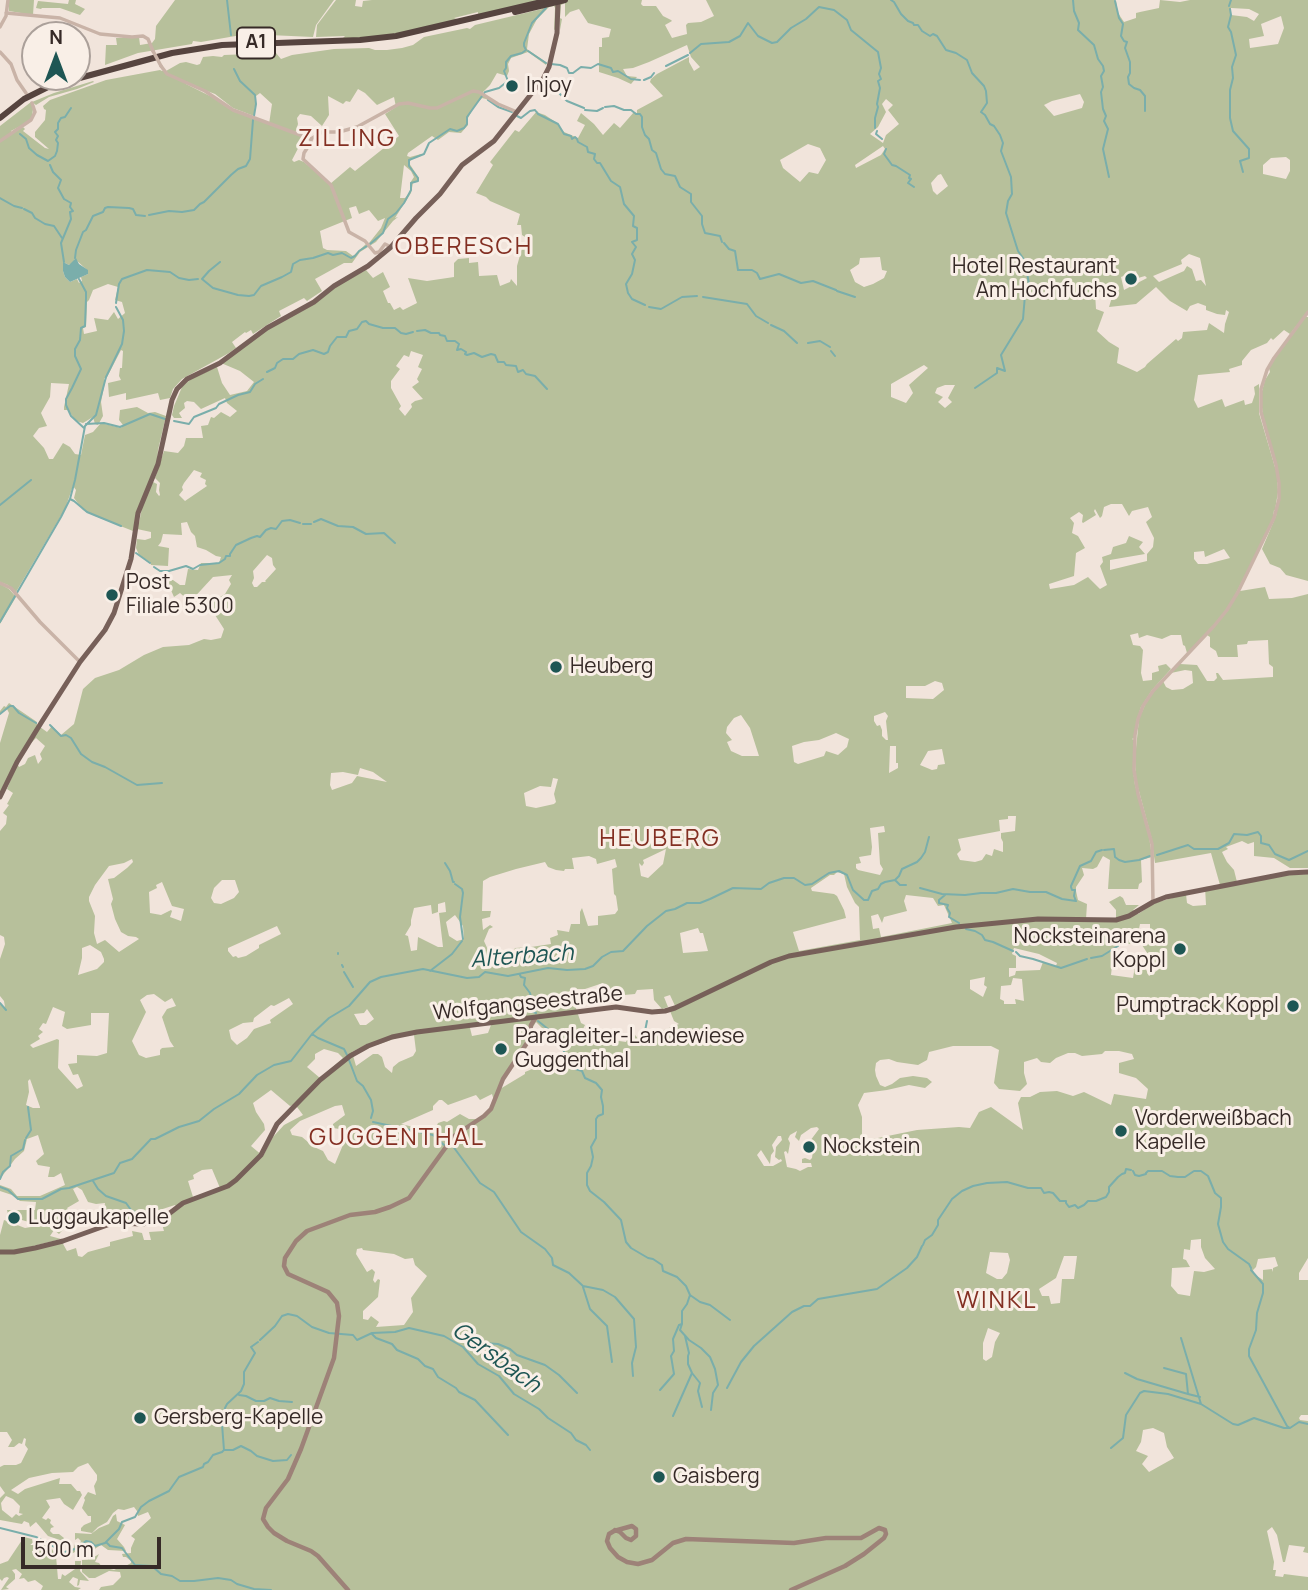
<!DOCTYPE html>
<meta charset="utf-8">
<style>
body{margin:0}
#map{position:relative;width:1308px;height:1590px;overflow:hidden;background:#f1e4db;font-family:Manrope,sans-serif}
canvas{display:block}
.north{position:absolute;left:21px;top:21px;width:70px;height:70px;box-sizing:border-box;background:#f9efe7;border:2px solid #aba09a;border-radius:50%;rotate:0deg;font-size:19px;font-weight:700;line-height:28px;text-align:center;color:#362a27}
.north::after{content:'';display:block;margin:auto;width:24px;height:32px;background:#1e5654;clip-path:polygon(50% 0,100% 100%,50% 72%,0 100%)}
.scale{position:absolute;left:21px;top:1537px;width:140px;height:32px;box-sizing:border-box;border:4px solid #362a27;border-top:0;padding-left:9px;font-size:21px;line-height:24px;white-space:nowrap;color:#362a27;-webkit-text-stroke:5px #f9efe7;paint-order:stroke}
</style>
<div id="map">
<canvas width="1308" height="1590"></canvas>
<div class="north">N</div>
<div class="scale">500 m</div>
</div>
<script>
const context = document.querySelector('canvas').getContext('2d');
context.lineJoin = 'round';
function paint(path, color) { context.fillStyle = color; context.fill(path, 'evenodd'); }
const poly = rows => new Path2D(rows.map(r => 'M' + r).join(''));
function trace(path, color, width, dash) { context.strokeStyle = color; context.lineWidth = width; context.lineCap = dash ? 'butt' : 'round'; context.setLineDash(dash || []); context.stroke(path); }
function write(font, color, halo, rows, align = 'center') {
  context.font = font + ' Manrope,sans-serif'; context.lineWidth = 6; context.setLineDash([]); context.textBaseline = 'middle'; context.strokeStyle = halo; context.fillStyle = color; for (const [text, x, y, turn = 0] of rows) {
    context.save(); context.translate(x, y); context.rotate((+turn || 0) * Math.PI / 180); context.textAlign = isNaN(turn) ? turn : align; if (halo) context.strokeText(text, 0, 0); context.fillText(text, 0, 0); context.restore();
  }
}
const green = poly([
 [9,0,34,0,33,15,9,11],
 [69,0,76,0,75,4,85,9,80,15,60,8,42,8,41,9,36,8,38,1,68,4],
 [175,0,334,0,316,25,313,37,247,34,201,42,193,41,192,44,138,53,105,65,106,45,117,45,116,38,139,37,140,45,152,43,155,39,156,26],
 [336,0,356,0,355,6,362,7,363,1,372,0,541,0,478,15,478,12,454,18,460,20,417,30,382,36,342,39,345,36,316,37,317,25],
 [542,0,555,0,554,4,557,4,556,29,554,30,555,8,554,6,549,7,537,19,529,34,527,49,547,63,546,65,528,52,511,58,508,64,509,71,507,76,497,73,490,85,481,94,499,106,499,108,486,99,482,98,474,107,468,118,468,125,461,133,449,132,438,140,432,136,408,153,407,156,410,157,421,154,421,156,412,158,409,163,419,178,419,181,413,183,411,193,395,218,398,217,393,221,376,242,371,245,369,243,381,228,385,218,378,221,369,210,359,214,356,206,349,208,352,218,320,231,323,248,327,250,346,251,353,256,366,244,368,247,360,252,352,263,344,263,315,279,322,291,307,301,304,298,279,311,281,316,253,334,251,330,246,333,245,332,232,342,236,348,229,353,182,379,173,389,170,398,160,400,158,393,126,400,126,393,109,397,108,383,121,380,119,376,120,368,122,368,123,351,121,350,106,379,104,378,105,382,101,402,103,416,98,425,95,424,93,417,83,423,76,421,68,410,64,410,64,407,69,384,51,383,50,397,41,413,47,426,39,428,33,436,44,448,49,459,53,459,63,443,70,447,75,454,81,455,85,435,93,432,101,423,121,428,123,425,119,420,120,410,137,407,148,413,155,412,166,416,158,450,157,463,140,504,133,531,95,516,83,510,74,498,76,490,73,486,65,509,16,592,8,585,0,582,0,126,31,102,33,109,32,117,26,123,11,131,11,134,23,127,25,129,23,131,45,148,49,149,35,137,35,132,45,120,46,110,44,109,43,106,50,100,106,80,160,70,162,71,166,71,180,63,186,62,197,65,200,64,203,57,213,56,222,57,224,55,276,53,281,59,292,55,334,49,369,48,375,50,387,50,402,48,413,45,424,37,467,28,470,29,475,25,542,9],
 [186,83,215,94,233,108,254,116,256,96,260,93,272,104,269,124,235,112,212,97,186,84],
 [358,89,365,93,377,105,394,97,396,107,385,114,399,136,355,171,350,167,330,184,304,162,299,160,294,162,292,160,304,137,295,134,298,124,297,118,300,114,311,116,322,126,329,115,328,96,343,104,346,101,350,102],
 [404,165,411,171,414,177,410,183,410,192,405,198,400,198],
 [75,259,87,270,88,274,81,277,82,281,79,283,77,279,70,282,65,277,63,271,63,262,69,265,73,263],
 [108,284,118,287,115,300,122,302,125,313,118,319,114,312,108,320,94,318,97,331,84,334,83,328,86,327,87,302,89,300,93,290],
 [560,0,642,0,641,4,643,6,656,6,663,16,671,20,672,21,665,25,672,38,687,34,686,25,688,23,701,22,714,16,706,0,1114,0,1116,1,1118,13,1124,22,1136,18,1136,13,1140,12,1159,8,1160,0,1180,2,1190,0,1308,0,1308,311,1290,334,1284,330,1273,340,1271,338,1267,343,1251,350,1242,361,1242,365,1229,369,1230,372,1198,375,1194,400,1198,408,1222,399,1225,407,1244,400,1245,405,1252,403,1255,394,1254,387,1259,384,1259,413,1277,474,1278,492,1275,510,1274,510,1273,518,1268,530,1231,603,1213,627,1187,653,1185,646,1183,645,1181,635,1171,635,1162,639,1147,635,1139,638,1138,633,1130,635,1133,645,1140,646,1143,650,1141,673,1143,681,1152,680,1152,673,1159,671,1158,666,1166,664,1171,669,1152,690,1141,707,1137,719,1134,738,1132,739,1134,740,1133,770,1135,785,1149,836,1152,857,1141,860,1142,882,1139,884,1138,889,1108,889,1110,860,1103,856,1097,867,1093,869,1082,868,1084,875,1076,887,1076,891,1078,900,1087,904,1086,919,1116,918,1116,910,1109,902,1120,896,1123,898,1126,905,1139,905,1133,910,1138,914,1155,903,1186,894,1187,903,1193,906,1206,905,1205,887,1220,885,1211,853,1155,863,1151,836,1136,780,1135,758,1139,719,1148,698,1163,681,1166,687,1172,690,1183,689,1193,683,1192,671,1185,670,1171,673,1180,664,1197,665,1207,681,1214,681,1217,678,1216,673,1218,673,1223,680,1273,677,1273,667,1269,664,1268,640,1248,641,1247,644,1237,645,1238,657,1218,657,1216,651,1210,647,1210,637,1207,635,1227,611,1240,591,1265,587,1269,599,1292,598,1308,594,1308,868,1290,868,1274,858,1254,856,1254,842,1248,844,1242,841,1226,847,1228,849,1222,852,1227,862,1234,870,1237,882,1261,877,1268,879,1289,875,1308,874,1308,1258,1299,1273,1299,1280,1308,1280,1308,1415,1301,1415,1299,1418,1300,1420,1308,1421,1308,1553,1303,1552,1305,1547,1289,1545,1285,1562,1283,1562,1277,1535,1272,1527,1267,1531,1274,1562,1273,1570,1276,1570,1275,1576,1283,1577,1284,1574,1308,1577,1308,1590,99,1590,101,1587,113,1585,121,1577,120,1572,109,1571,95,1578,89,1578,82,1572,82,1560,91,1559,99,1554,95,1562,99,1563,102,1567,114,1570,116,1569,120,1569,131,1563,131,1561,126,1557,123,1557,122,1554,131,1553,131,1548,135,1539,131,1536,151,1518,148,1512,138,1516,137,1511,134,1507,124,1510,118,1509,113,1513,107,1522,98,1527,92,1533,81,1531,81,1528,84,1525,91,1522,91,1516,88,1516,82,1508,85,1500,84,1498,88,1492,96,1495,94,1486,97,1480,97,1475,88,1463,78,1467,73,1472,52,1473,29,1478,11,1490,18,1494,25,1489,60,1478,59,1484,71,1484,77,1491,80,1491,82,1495,73,1510,64,1504,60,1498,46,1500,50,1507,42,1518,46,1520,48,1518,51,1520,50,1523,54,1527,51,1528,50,1531,53,1534,59,1534,64,1538,63,1541,48,1536,36,1522,30,1527,29,1523,24,1521,22,1524,0,1520,0,1498,5,1493,0,1486,0,1467,4,1465,16,1465,21,1463,28,1449,25,1445,26,1439,24,1438,22,1444,19,1443,14,1447,8,1447,12,1440,7,1432,0,1432,0,1253,21,1252,62,1242,67,1251,76,1248,78,1256,82,1257,88,1252,110,1246,110,1242,133,1236,132,1231,142,1233,144,1240,151,1240,149,1232,164,1231,160,1217,176,1206,175,1205,141,1216,133,1222,117,1221,114,1215,104,1210,105,1203,96,1204,88,1202,82,1190,77,1187,73,1189,79,1201,67,1208,74,1218,59,1234,54,1230,50,1236,61,1239,18,1250,0,1251,0,1235,4,1220,25,1228,31,1227,29,1222,11,1217,8,1214,7,1210,35,1210,36,1202,20,1201,12,1195,0,1191,0,1185,11,1189,17,1196,40,1196,65,1185,61,1173,54,1177,48,1177,50,1167,38,1165,36,1161,44,1154,38,1135,27,1139,24,1151,15,1159,0,1179,0,1004,5,1007,4,1001,0,996,0,959,5,944,4,937,0,935,0,831,6,824,7,816,3,813,9,805,7,804,13,793,7,789,17,765,22,756,18,765,19,767,25,764,28,758,35,755,38,764,42,759,40,754,45,746,36,738,31,743,40,727,47,732,52,726,61,735,74,724,83,689,95,678,119,670,144,655,163,647,189,645,204,639,211,640,221,638,224,629,208,604,225,594,231,584,229,580,232,575,213,577,190,602,180,593,174,597,166,579,173,580,180,585,185,585,188,569,198,570,201,563,219,563,221,557,216,556,206,550,197,547,195,536,191,532,187,522,181,523,182,535,163,534,161,542,158,546,169,548,168,566,151,565,150,562,139,555,136,548,137,539,145,540,151,538,151,532,137,529,137,523,139,523,143,503,153,482,157,484,156,492,159,496,160,495,159,490,160,483,155,478,164,451,178,453,184,446,186,438,203,438,201,426,208,425,211,417,214,418,221,412,230,417,237,411,227,403,225,398,201,409,194,402,187,401,184,403,185,408,179,413,182,418,174,418,172,415,174,406,182,387,191,379,217,367,222,383,230,395,247,391,254,382,240,371,221,363,263,332,309,307,335,287,366,270,373,278,383,272,390,287,383,291,388,303,390,303,394,310,400,307,403,310,417,303,408,278,427,281,454,277,454,263,458,259,469,258,469,263,478,262,479,276,497,275,500,286,510,282,511,279,517,286,517,266,522,248,516,244,529,245,531,241,522,235,521,225,517,225,520,214,490,201,486,197,476,193,493,165,490,162,515,130,519,132,537,111,539,113,545,115,557,123,564,132,578,138,585,125,577,121,581,113,594,124,603,135,614,123,620,128,634,112,637,113,637,110,663,96,650,82,651,79,657,74,689,57,689,62,694,71,700,67,691,57,687,45,649,62,633,68,623,69,627,76,637,77,631,84,618,78,599,72,599,47,602,47,602,38,609,37,611,29,588,23,579,9,570,12,565,17,565,3,561,5,560,18,562,19,560,30],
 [1231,8,1249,9,1259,14,1254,21,1247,17,1231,15],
 [1281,16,1284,28,1278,44,1250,48,1249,39,1264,36,1261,24],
 [1080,94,1084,102,1082,108,1054,116,1044,105,1052,101],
 [886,99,893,105,888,110,899,124,886,135,883,143,870,134,878,127,886,112,882,104],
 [808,144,820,148,826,160,818,174,809,172,800,182,783,168,780,160],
 [883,146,885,149,881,155,856,168,855,165],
 [1286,157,1290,160,1290,171,1286,179,1263,174,1263,165,1271,158],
 [941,174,948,186,937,195,933,191,931,183,938,175],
 [1189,254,1200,258,1206,286,1201,280,1196,281,1192,269,1187,266,1184,271,1159,282,1153,276,1182,264,1181,260],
 [880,257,882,270,887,271,884,278,873,284,864,287,855,282,850,270,859,264,860,258],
 [1136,271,1138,278,1145,276,1147,278,1124,290,1121,277],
 [1156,287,1170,301,1187,311,1190,306,1198,303,1206,306,1206,310,1217,314,1225,315,1226,310,1229,312,1225,324,1224,333,1209,323,1207,330,1183,332,1182,338,1178,341,1176,339,1147,364,1145,367,1137,372,1117,363,1119,348,1109,342,1097,331,1104,312,1096,309,1095,293,1112,290,1113,294,1109,307,1136,304],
 [411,351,423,355,418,367,422,369,417,379,419,382,412,387,423,399,415,401,411,404,412,407,405,416,399,409,401,406,391,388,391,381,400,369,396,366,404,355,409,357],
 [924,365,928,368,909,385,913,393,906,403,891,397,891,384],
 [945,385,955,385,948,398,952,402,945,408,938,402,943,397,935,393,937,388],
 [194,470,202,473,200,477,206,480,205,484,207,486,185,501,179,495,183,490,182,487,184,483],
 [1111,504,1122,504,1129,516,1132,511,1148,507,1152,517,1146,522,1154,538,1153,547,1147,554,1147,561,1110,570,1110,560,1145,554,1139,547,1143,542,1129,536,1126,543,1113,547,1111,554,1102,557,1103,562,1100,566,1107,585,1100,589,1088,577,1074,585,1050,589,1049,584,1074,576,1076,553,1085,548,1078,536,1072,533,1074,523,1070,518,1079,512,1083,515,1082,522,1083,523,1096,515,1094,511,1095,509,1100,518,1102,516,1104,507],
 [1224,549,1230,558,1207,564,1198,564,1194,559,1194,552,1204,551,1205,557],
 [267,555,272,558,273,565,276,569,265,581,266,582,262,582,257,587,254,587,252,583,254,578,253,571],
 [935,681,942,683,944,690,933,699,906,698,906,686,925,686],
 [885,712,888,716,886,721,888,740,886,740,882,736,882,730,880,725,877,726,874,721,874,716],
 [741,715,750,728,759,756,742,756,731,751,727,742,732,740,726,733,727,727,734,718],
 [836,733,849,739,847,747,838,755,826,751,824,756,798,764,794,762,792,746,804,742,819,740],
 [890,746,896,746,896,763,898,763,898,768,889,773],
 [942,749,945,764,938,765,937,769,932,770,920,765,928,751],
 [360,768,373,772,387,782,357,776,352,783,332,790,330,785,331,773,343,772,358,775],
 [553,778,558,779,554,794,556,802,554,804,536,808,526,806,524,793,540,786,551,787],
 [1008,816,1016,816,1015,831,1001,833,1001,838,1003,842,1003,852,994,849,992,856,986,854,982,860,975,862,960,860,957,854,961,850,958,839,1000,831,999,820,1008,819],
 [884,826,885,832,878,833,880,864,883,869,880,875,858,870,856,868,856,864,861,863,859,857,871,855,872,847,870,828],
 [666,849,663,864,648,878,641,876,639,863,642,866,644,863,643,860],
 [589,856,596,859,597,864,615,859,617,867,612,869,614,894,616,896,618,910,615,914,598,916,598,925,588,926,582,908,580,912,580,924,571,924,569,932,557,930,558,935,550,938,551,944,531,947,515,948,513,952,494,954,489,952,484,941,489,929,493,927,490,925,483,930,482,919,490,917,491,911,482,911,483,881,490,877,516,869,545,862,548,867,556,870,564,871,565,869,574,869,572,858],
 [132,859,133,862,127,868,114,878,108,879,113,899,111,904,115,919,121,932,128,936,136,937,139,939,119,952,105,940,97,944,94,933,95,916,89,901,89,897,95,885,109,866,124,863],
 [837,872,844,874,847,887,855,903,859,907,860,940,799,951,793,932,846,918,844,910,837,896,834,894,812,891,811,888,830,875,834,875],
 [222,880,235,880,239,892,234,898,221,904,214,903,211,898,214,888],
 [162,882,172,906,184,909,181,921,170,917,172,911,171,910,161,915,150,913,149,892,157,888,156,885],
 [906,895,933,898,938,906,944,905,952,923,881,937,879,928,873,929,871,916,878,914,882,923,884,917,907,911,904,901],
 [445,902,446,912,439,913,443,947,438,947,418,937,417,950,411,951,408,936,405,935,411,925,411,920,414,908,431,905,432,914,438,912,438,904],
 [455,915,463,926,464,939,457,941,449,936,446,922],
 [1140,924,1150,924,1150,944,1142,945,1158,970,1149,976,1144,965,1135,966,1133,978,1111,975,1114,948,1122,944,1136,944],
 [277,926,281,934,259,945,259,948,246,956,238,958,236,956,233,957,228,951,228,948],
 [698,928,700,933,703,933,708,951,683,953,680,933],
 [90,945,101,952,104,959,104,962,97,969,78,975,82,958,82,948],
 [1014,948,1039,954,1057,963,1056,966,1043,962,1040,970,1016,971,1015,975,1009,977,1009,968,1016,968,1016,956,1012,954],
 [985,977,984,985,987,987,983,997,970,989,970,980],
 [1013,978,1022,979,1024,1001,1015,999,1016,1004,1004,1004,1004,1001,1000,999,1001,986,1011,985],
 [603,983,609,993,621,992,624,995,635,994,637,990,653,989,654,1000,662,1009,668,1007,664,997,670,995,676,1008,670,1011,674,1021,679,1024,659,1032,640,1041,635,1035,630,1033,626,1042,591,1037,577,1040,575,1037,582,1031,585,1025,581,1023,570,991,577,989,585,989],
 [154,994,165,1002,172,998,176,1006,167,1009,162,1017,170,1041,174,1047,162,1048,160,1050,160,1055,146,1058,139,1055,132,1041,146,1012,140,1000,147,995],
 [289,998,293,1004,270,1020,271,1023,254,1029,247,1038,237,1045,231,1039,229,1030,243,1023,253,1022,254,1018,271,1005,274,1006],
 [53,1007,65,1012,62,1026,67,1029,91,1025,91,1013,109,1013,107,1053,97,1056,77,1055,77,1063,68,1064,73,1075,78,1074,83,1086,77,1089,58,1068,59,1040,57,1039,33,1048,30,1045,40,1039,38,1036,43,1032,39,1029,43,1023,46,1024],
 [367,1009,374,1019,366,1025,360,1025,354,1014,364,1013],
 [483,1022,491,1025,488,1033,472,1036,470,1028,471,1024],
 [536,1022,549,1035,555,1034,570,1065,560,1068,549,1062,525,1072,525,1074,500,1089,503,1080,530,1040,533,1027],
 [414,1035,416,1051,413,1056,399,1062,393,1067,392,1073,385,1067,382,1057,378,1054,373,1054,356,1066,352,1052,367,1044,377,1045,402,1036],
 [953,1046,991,1046,999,1050,994,1083,999,1089,1020,1091,1027,1084,1024,1073,1024,1062,1037,1058,1041,1062,1050,1063,1056,1058,1068,1053,1075,1053,1082,1056,1102,1054,1105,1051,1119,1051,1132,1054,1134,1059,1119,1063,1119,1073,1136,1078,1148,1089,1146,1099,1114,1094,1111,1105,1084,1092,1073,1096,1057,1091,1040,1092,1030,1097,1021,1097,1018,1103,1023,1130,991,1107,979,1112,970,1128,959,1127,917,1130,868,1140,862,1134,862,1117,858,1105,864,1093,887,1090,909,1085,925,1088,932,1082,927,1078,913,1076,900,1078,892,1084,885,1087,880,1085,876,1076,875,1070,876,1063,880,1060,889,1059,897,1062,918,1065,927,1060,929,1052],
 [324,1049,338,1053,343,1058,320,1078,307,1067,315,1059,315,1054],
 [30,1079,40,1107,40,1108,33,1108,26,1105,29,1092,28,1081],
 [271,1090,290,1106,297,1104,297,1107,303,1115,284,1125,273,1137,263,1156,251,1146,265,1130,264,1124,256,1112,253,1103],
 [492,1094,495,1104,489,1113,479,1119,469,1119,460,1114,447,1122,444,1121,438,1123,434,1132,401,1124,433,1110,433,1106,439,1100,442,1100,448,1105,476,1095,480,1100],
 [342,1105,345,1115,333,1124,333,1128,346,1130,345,1140,335,1164,328,1160,323,1151,314,1147,302,1137,292,1135,290,1130,300,1121,335,1106],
 [817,1127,819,1129,810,1141,813,1150,812,1158,810,1160,805,1158,802,1159,802,1163,811,1163,812,1167,808,1167,800,1171,796,1169,787,1167,784,1152,786,1151,788,1154,790,1143,788,1139,790,1135,797,1131,795,1137,799,1141,801,1135,811,1128],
 [778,1136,781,1136,782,1140,776,1147,775,1157,779,1160,781,1159,782,1161,773,1166,764,1166,757,1155,761,1150,770,1164,771,1155,774,1151,772,1145],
 [212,1169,220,1188,193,1197,188,1181,194,1179,193,1175,202,1170],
 [1201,1239,1201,1247,1205,1258,1215,1269,1204,1272,1194,1271,1190,1296,1178,1294,1171,1286,1172,1268,1190,1267,1186,1260,1183,1259,1184,1249,1190,1250,1191,1240],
 [362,1248,363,1250,394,1254,405,1259,413,1258,415,1265,427,1276,411,1298,413,1312,404,1325,376,1327,379,1322,371,1316,368,1320,363,1319,363,1311,378,1297,380,1280,378,1279,375,1283,373,1280,375,1272,372,1269,367,1272,356,1254,357,1249],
 [990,1252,1008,1253,1010,1260,1007,1273,1002,1279,997,1279,986,1273],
 [1064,1256,1077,1256,1074,1279,1062,1279,1060,1303,1051,1304,1049,1296,1042,1296,1039,1289,1056,1278],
 [1275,1257,1278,1266,1273,1268,1273,1272,1272,1269,1263,1270,1263,1280,1254,1274,1253,1270,1256,1267,1258,1259],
 [988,1328,1000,1333,995,1342,992,1357,986,1361,983,1359,983,1343],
 [1153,1428,1164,1433,1167,1447,1174,1458,1149,1472,1142,1464,1148,1456,1136,1451,1141,1442,1143,1430],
 [6,1496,13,1499,20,1506,19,1513,23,1514,19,1516,16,1514,12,1518,2,1510,1,1503],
 [93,81,94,82,77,89,49,97,36,105,32,102,54,93],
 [1305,317,1308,317,1308,581,1286,575,1280,568,1270,564,1262,549,1276,516,1280,483,1263,419,1261,395,1265,380,1270,372,1269,368,1273,361],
 [0,584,9,589,16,597,0,624],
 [9,703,37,722,37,726,0,795,0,743,9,713,7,709,0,714,0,711,4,706,6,707],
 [116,1514,117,1521,125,1525,117,1539,124,1547,126,1551,108,1550,101,1545,93,1550,92,1546,79,1550,67,1556,64,1560,66,1554,73,1550,75,1544,79,1544,81,1541,78,1538,75,1540,75,1533,91,1534,99,1528,109,1524,113,1516],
 [24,1537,32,1539,33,1545,39,1542,52,1549,56,1556,58,1579,61,1579,62,1574,65,1576,75,1569,75,1561,81,1561,80,1571,89,1581,80,1580,79,1585,77,1586,78,1579,73,1577,69,1582,75,1587,81,1588,78,1590,41,1590,43,1586,35,1580,28,1582,24,1578,19,1579,22,1574,16,1569,12,1570,15,1574,15,1579,6,1587,9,1589,1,1590,9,1578,7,1577,4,1578,2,1581,0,1579,0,1564,8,1561]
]);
const water = poly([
 [76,258,79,264,88,270,88,274,70,282,65,277,63,271,63,262,69,265]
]);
const stream = poly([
 [227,0,231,35],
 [891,0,894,2,901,14,908,21,913,23,914,25,918,25,922,31,930,36,933,34,937,36,946,50,956,53,967,60,972,73,984,86,986,91,987,103,981,112,985,115,990,124,994,126,1000,135,1003,143,1001,151,1011,177,1012,194,1008,201,1006,213,1018,251,1025,261,1029,284,1025,295,1023,319,1001,355,1005,371,997,368,997,373,975,388],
 [1073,0,1074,11,1079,23,1078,30,1094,45,1098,59,1103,66,1104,71,1101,76,1103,87,1101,92,1103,109,1106,116,1104,121,1108,129,1103,149,1109,177],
 [1115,1,1119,18,1123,24,1121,36,1124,41,1127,42,1125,48,1130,62,1130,73,1128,77,1129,84,1134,88,1140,90,1145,96,1145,111],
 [1229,6,1231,0],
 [1230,9,1231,15,1228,27,1231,32,1236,55,1232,67,1233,78,1230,90,1230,118,1233,131,1249,149,1249,158,1240,161,1243,172],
 [528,51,546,63],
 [690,53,701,44,729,42,740,36,748,23,758,36,772,43,777,42,791,28,806,19,819,7,834,10,847,20,851,30,878,52,881,68,879,74,881,79,878,81,880,88,877,104,878,107,875,118,875,128],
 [551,64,560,65,567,68,569,73,573,73,581,67,591,68,598,64,611,68,613,72,618,71,631,79,640,80],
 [666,66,688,55],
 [234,69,240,81,255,95,256,104,254,116],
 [644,80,651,77,654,73],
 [557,91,567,101,584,108],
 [488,100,498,107,512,112],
 [605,107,614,106,624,110,631,110,636,114,640,114,642,117,642,127,645,135,649,139,652,150,656,153,661,169,665,174,675,176,680,187,691,194,691,202,702,216,702,224,705,233,720,236,722,242],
 [585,110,597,111,603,108],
 [517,116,521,118,530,111,535,110,538,114,558,124,564,134,571,136,572,139,575,137,577,139,578,142,587,147,588,152,595,154,594,159,597,163,600,163,611,181,620,187,624,204,634,216,633,226,637,228,637,240,632,242,636,247,632,254,635,260,632,274,626,284,628,293,632,299,645,305],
 [877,131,876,134,882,139],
 [20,134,26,139,29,148,37,155,48,161,55,156,57,151,58,143,56,140,58,136,55,132,58,129,58,123,61,118,65,117,71,108],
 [886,149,884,154,892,165,896,166,910,175,909,178,911,179,908,183,914,187],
 [50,165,53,172,61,180,58,188,64,199,71,203,70,207,73,211,70,212,71,219,61,243,64,262],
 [0,198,14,206,22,208],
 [24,209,32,213,35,218,45,224,54,226,62,238],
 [149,215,169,211,182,212,194,210,200,204,204,202,231,175,238,169,246,166,250,159,253,120],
 [724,243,729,249,735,251,738,270,752,270,757,273,760,279,779,274,801,283,813,281,836,290],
 [75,258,76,250,83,232,86,230,93,216,103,212,105,208,108,207,129,208,133,209,136,215,145,216],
 [220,262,209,271,202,279,213,288,238,295,249,296,254,295,261,286,282,277,291,272,293,264,300,260,313,258,328,253,333,255,342,253,351,258,355,256,359,251,370,244,383,233,388,219,396,213,404,203,411,190,411,183,418,181,418,178,409,166,409,160,424,154,429,143,450,129,457,131,464,128,467,124,467,117,482,96,485,92,499,88,508,81,504,71,506,68,506,62,511,56,522,53,526,50,524,46,524,43,532,23,546,8],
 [79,279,86,292,86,298,85,326,81,328,80,340,75,349,75,356,81,369,72,388,66,399,66,405,71,416,84,428],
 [837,291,855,297],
 [703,297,747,304,756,316,768,323],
 [116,303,119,284,122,279,147,270,170,272,179,278,189,280,198,279],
 [649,307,661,309,682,297,697,296],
 [771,325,784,331,797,343],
 [417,331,425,330,431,333,439,333,440,335,445,336,447,341,455,341,459,344,457,350,461,349,466,352,465,354,467,355,474,353,482,357,491,354,495,355,498,362,504,362,506,365,516,366,518,372,523,370,526,374,535,376,547,389],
 [808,343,820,341,830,347],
 [831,351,835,356],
 [267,372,275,368,277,363,283,359,293,359,299,354,313,350,324,354,328,352,330,346,337,337,346,337,349,331,357,329,362,322,366,321,369,324,383,328,395,328,401,333,406,334,413,332],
 [174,421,189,424,194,417,216,408,219,404,238,395,250,392,255,384,263,379],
 [86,424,104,423,120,427,150,414,165,419],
 [70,499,74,501,87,512,121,526],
 [0,505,31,480],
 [314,522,321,519,338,526,353,527,366,534,384,533,395,543],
 [303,524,311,524],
 [136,553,150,563],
 [154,567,160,571,169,571,186,566,193,569,200,565,219,563,225,559,226,556,230,556,230,554,236,545,251,538,257,536,260,537,266,530,271,528,276,529,282,521,290,520,300,523],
 [0,622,61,517,70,499,75,480,85,426,96,415,106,377,122,344,124,331,123,320,116,307],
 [0,714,10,706,13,706,19,713,36,723],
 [50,725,61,736,66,735,71,738,81,754,92,762,105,767,137,785,162,783],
 [1104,850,1114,849,1115,857,1119,860,1125,862,1139,860,1150,856],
 [1157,855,1188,845,1194,849,1218,849,1229,843,1234,834,1247,835,1258,832,1261,836,1261,843,1269,845,1275,854,1289,860,1308,851],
 [445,863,450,871,453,882,454,882],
 [895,880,899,876,902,869,917,862,921,858,925,852,929,837],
 [455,884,462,889,463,893,460,917,463,939],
 [1071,886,1080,866,1091,861,1096,852,1102,850],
 [920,888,942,894,965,895,981,893,996,893,1013,889,1030,892,1046,892,1062,899,1076,901,1074,896,1075,890,1072,890,1071,887],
 [945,895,939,900,939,903,948,905,947,908,950,913,949,917,959,923],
 [966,929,975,931,982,935,985,940,993,942,1013,951],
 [1016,952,1020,956,1033,959,1061,968,1087,959],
 [338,953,338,954],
 [1091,958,1102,956,1118,946],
 [342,965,343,967],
 [430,971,452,954,462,941],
 [344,972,353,987],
 [520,975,521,977,525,978,524,985,530,993,532,1001,528,1005,529,1010,536,1013],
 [0,1003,6,1010],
 [538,1021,548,1029,551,1034,555,1033,556,1037,562,1045,567,1062,572,1068,582,1071,585,1078,596,1083,602,1090,601,1097,603,1106,603,1114,598,1116,596,1119,596,1138,591,1147,593,1157,591,1166,587,1173,587,1185,590,1191,604,1202,621,1220,626,1242,631,1248,648,1258,653,1259,662,1265,663,1271,677,1277,686,1286,690,1295,687,1304,682,1311,682,1324,680,1330,689,1340,701,1348,710,1357,715,1369,718,1385,713,1393,711,1410],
 [312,1034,318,1038,344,1049,347,1055],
 [647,1038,645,1031,647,1021],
 [349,1060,357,1081,363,1086,371,1100,373,1111,371,1118],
 [373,1122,433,1135,444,1145],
 [26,1138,31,1130,28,1107],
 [450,1145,452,1145,480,1183,494,1192,521,1232,545,1249,552,1258,553,1265,569,1273,583,1286,603,1290,615,1297,634,1319,636,1347,632,1363,633,1376],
 [1133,1171,1135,1175,1139,1176,1146,1174],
 [1146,1173,1148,1171,1162,1171,1170,1176,1178,1177,1185,1177,1194,1171,1201,1171,1208,1176,1215,1193,1221,1198,1221,1207,1218,1224,1223,1242,1228,1249,1249,1264,1251,1268],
 [0,1179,3,1172,10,1166,11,1156,23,1149,25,1140],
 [93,1181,98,1189,106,1196,126,1203,131,1210,138,1214],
 [0,1187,8,1190,18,1199,42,1199,61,1189,69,1188,114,1173,120,1163,132,1159,151,1139,155,1139,179,1127,199,1121,214,1109,239,1094,257,1075,274,1065,291,1061,312,1034,329,1018,349,1006,370,982,381,977,423,969,467,978,479,977,485,972,508,976,548,968,567,970,585,969,593,966,602,957,611,952,623,951,647,926,666,911,675,909,687,903,700,903,710,899,733,888,761,889,769,883,784,878,794,878,805,885,812,884,829,873,839,871,847,875,853,890,864,900,868,900,872,891,878,889,881,884,885,882,895,880,900,885,906,885],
 [923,1245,925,1240,932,1235,938,1225,938,1220,952,1199,962,1191,973,1186,987,1183,1007,1182,1028,1188,1041,1188,1044,1193,1049,1192,1053,1193,1060,1201,1066,1201,1066,1203,1069,1207,1075,1205,1078,1208,1084,1205,1088,1201,1096,1201,1106,1197,1109,1192,1109,1187,1118,1177,1122,1174,1125,1173,1126,1169,1131,1170],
 [1251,1270,1263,1284,1263,1293,1257,1313,1256,1330,1249,1349,1249,1356,1287,1426,1290,1428,1299,1422,1308,1424],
 [583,1287,590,1309,607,1326,612,1362],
 [690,1295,700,1302,710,1305,730,1320],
 [372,1334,376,1338,392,1344,397,1350,418,1359,425,1366,433,1369,438,1377,456,1388,459,1392,475,1400,508,1435],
 [467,1335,484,1343,498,1344,510,1349,517,1355,545,1365,559,1375,577,1393],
 [1181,1338,1201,1404],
 [260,1340,275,1326,282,1316,288,1314,297,1316,312,1327,329,1333,353,1335,357,1340,372,1333,395,1332,409,1328,444,1336,463,1347,478,1364,499,1376,514,1394,539,1409,548,1418,571,1433,576,1440,586,1445,590,1450],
 [1164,1368,1186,1374,1188,1394,1200,1397],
 [692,1373,700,1383,698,1391,702,1407],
 [1125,1373,1137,1379,1188,1394],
 [727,1388,741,1362,754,1346,792,1312,804,1306,810,1306,818,1299,877,1289,907,1268,917,1257,922,1246],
 [660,1390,674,1374,671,1356,674,1351,673,1339,679,1325,682,1324],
 [239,1395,246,1396,256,1401,264,1401,270,1398,279,1401,292,1402],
 [673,1416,692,1373,688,1364,688,1356,689,1353,685,1336],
 [1111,1448,1123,1438,1126,1415,1140,1393,1144,1391,1168,1394,1201,1404,1233,1424,1238,1425,1254,1418,1284,1428,1290,1428],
 [225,1450,233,1450,241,1446,251,1451,257,1456,273,1461,287,1460,291,1455],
 [0,1528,36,1537,53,1546,61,1553,75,1549,86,1541,91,1542,95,1546,105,1543,119,1529,122,1522,135,1517,141,1507,149,1501,169,1491,179,1477,203,1467,204,1464,208,1462,213,1455,222,1452,224,1450,222,1424,225,1408,227,1404,241,1391,244,1384,244,1372,255,1353,251,1347,258,1342],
 [107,1543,110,1546,122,1548,135,1565,152,1566,161,1574,172,1576,180,1581,194,1581,218,1578,231,1580,237,1584,254,1589,271,1590]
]);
const tertiary = poly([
 [6,13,60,18,100,34,132,37,143,36,148,39,153,51],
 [0,27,6,16,8,0],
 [0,52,11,64,17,80,26,93],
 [161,66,167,74,205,91,233,110,311,139],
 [0,141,31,120,35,112,32,103],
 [391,247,385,244,379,252,375,253,365,241,349,232,331,185,303,159,304,153,311,142,311,139,322,132,339,132,357,127,399,104,408,103,430,108,437,108,473,91,479,92,498,104,517,112],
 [0,583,11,588,40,622,80,662],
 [1153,902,1152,844,1138,794,1134,770,1135,735,1138,719,1143,706,1153,691,1214,626,1227,610,1238,592,1274,518,1279,499,1279,483,1276,465,1261,412,1261,389,1267,370,1274,358,1308,312]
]);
const secondary = poly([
 [615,1530,620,1532,626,1538,631,1540,636,1536,636,1529,632,1526,614,1531,609,1534,607,1541,610,1548,618,1557,627,1562,638,1564,652,1560,673,1543,686,1539,794,1543,826,1538,861,1538,879,1528,885,1530,886,1534,884,1538,864,1554,845,1566,791,1590],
 [348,1590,318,1556,311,1551,287,1541,274,1533,268,1527,263,1519,266,1508,288,1479,301,1449,334,1358,339,1316,337,1303,328,1292,288,1274,284,1266,285,1258,296,1241,307,1231,350,1215,375,1212,390,1207,409,1198,454,1136,484,1116,491,1109,503,1079,529,1040,531,1025,536,1017]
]);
const primary = poly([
 [0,797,17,762,41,723,80,662,105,630,114,613,131,559,138,513,158,464,172,400,177,389,187,379,220,363,267,328,314,302,334,286,368,266,391,247,416,218,440,194,462,165,494,141,543,79,549,67,557,33,558,0],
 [0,1252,14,1252,35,1248,63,1241,113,1223,143,1224,154,1221,166,1216,183,1203,228,1186,236,1180,261,1155,277,1124,320,1080,350,1056,368,1046,392,1037,417,1032,616,1007,652,1012,665,1011,675,1008,771,962,789,956,956,927,1038,919,1116,920,1129,916,1153,902,1166,897,1289,873,1308,872]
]);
const motorway = poly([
 [0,118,24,99,50,86,172,53,222,45,360,40,396,36,550,0]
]);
const tertiaryBridge = poly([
 [153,51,161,66]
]);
const motorwayBridge = poly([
 [515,12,565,0]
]);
const markers = [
 [512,86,7,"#1e5654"],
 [1131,279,7,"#1e5654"],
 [112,595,7,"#1e5654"],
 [556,667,7,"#1e5654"],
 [1180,949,7,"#1e5654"],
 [1293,1006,7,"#1e5654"],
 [501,1049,7,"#1e5654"],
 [1121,1131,7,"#1e5654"],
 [809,1147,7,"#1e5654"],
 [14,1218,7,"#1e5654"],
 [140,1418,7,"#1e5654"],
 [659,1477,7,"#1e5654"]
];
const shields = [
 [256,43,38]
];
const shieldNames = [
 ["A1",256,43]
];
const poiNames = [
 ["Injoy",526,86],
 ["Hotel Restaurant",1117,267,"right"],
 ["Am Hochfuchs",1117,291,"right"],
 ["Post",126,583],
 ["Filiale 5300",126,607],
 ["Heuberg",570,667],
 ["Nocksteinarena",1166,937,"right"],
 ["Koppl",1166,961,"right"],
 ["Pumptrack Koppl",1279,1006,"right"],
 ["Paragleiter-Landewiese",515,1037],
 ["Guggenthal",515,1061],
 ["Vorderweißbach",1135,1119],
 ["Kapelle",1135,1143],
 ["Nockstein",823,1147],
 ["Luggaukapelle",28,1218],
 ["Gersberg-Kapelle",154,1418],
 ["Gaisberg",673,1477]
];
const streetNames = [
 ["Wolfgangseestraße",528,1004,-6]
];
const waterNames = [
 ["Alterbach",522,957,-4],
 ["Gersbach",496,1358,36]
];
const quarterNames = [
 ["ZILLING",347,139],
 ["OBERESCH",464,247],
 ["HEUBERG",660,839],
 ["GUGGENTHAL",397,1138],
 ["WINKL",997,1301]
];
paint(green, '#b7c09b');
paint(water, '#7aaeab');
trace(stream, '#7aaeab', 2);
trace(tertiary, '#c9b3a7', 3.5);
trace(secondary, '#9d8278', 4.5);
trace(primary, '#776059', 5);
trace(motorway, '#56443f', 6);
trace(tertiaryBridge, '#c9b3a7', 3.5);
trace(motorwayBridge, '#56443f', 6);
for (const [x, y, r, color] of markers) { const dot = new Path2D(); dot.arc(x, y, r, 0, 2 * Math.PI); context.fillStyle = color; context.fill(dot); trace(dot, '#f9efe7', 2.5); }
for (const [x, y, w] of shields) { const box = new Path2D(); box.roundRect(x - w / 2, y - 15.5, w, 31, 5); context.fillStyle = '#f9efe7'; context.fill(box); trace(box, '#362a27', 2); }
write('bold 19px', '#362a27', null, shieldNames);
write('21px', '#362a27', '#f9efe7', poiNames, 'left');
write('21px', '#362a27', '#f9efe7', streetNames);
write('italic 23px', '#1e5654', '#f9efe7', waterNames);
context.letterSpacing = '2px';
write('24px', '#832f22', '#f9efe7', quarterNames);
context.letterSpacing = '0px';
</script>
